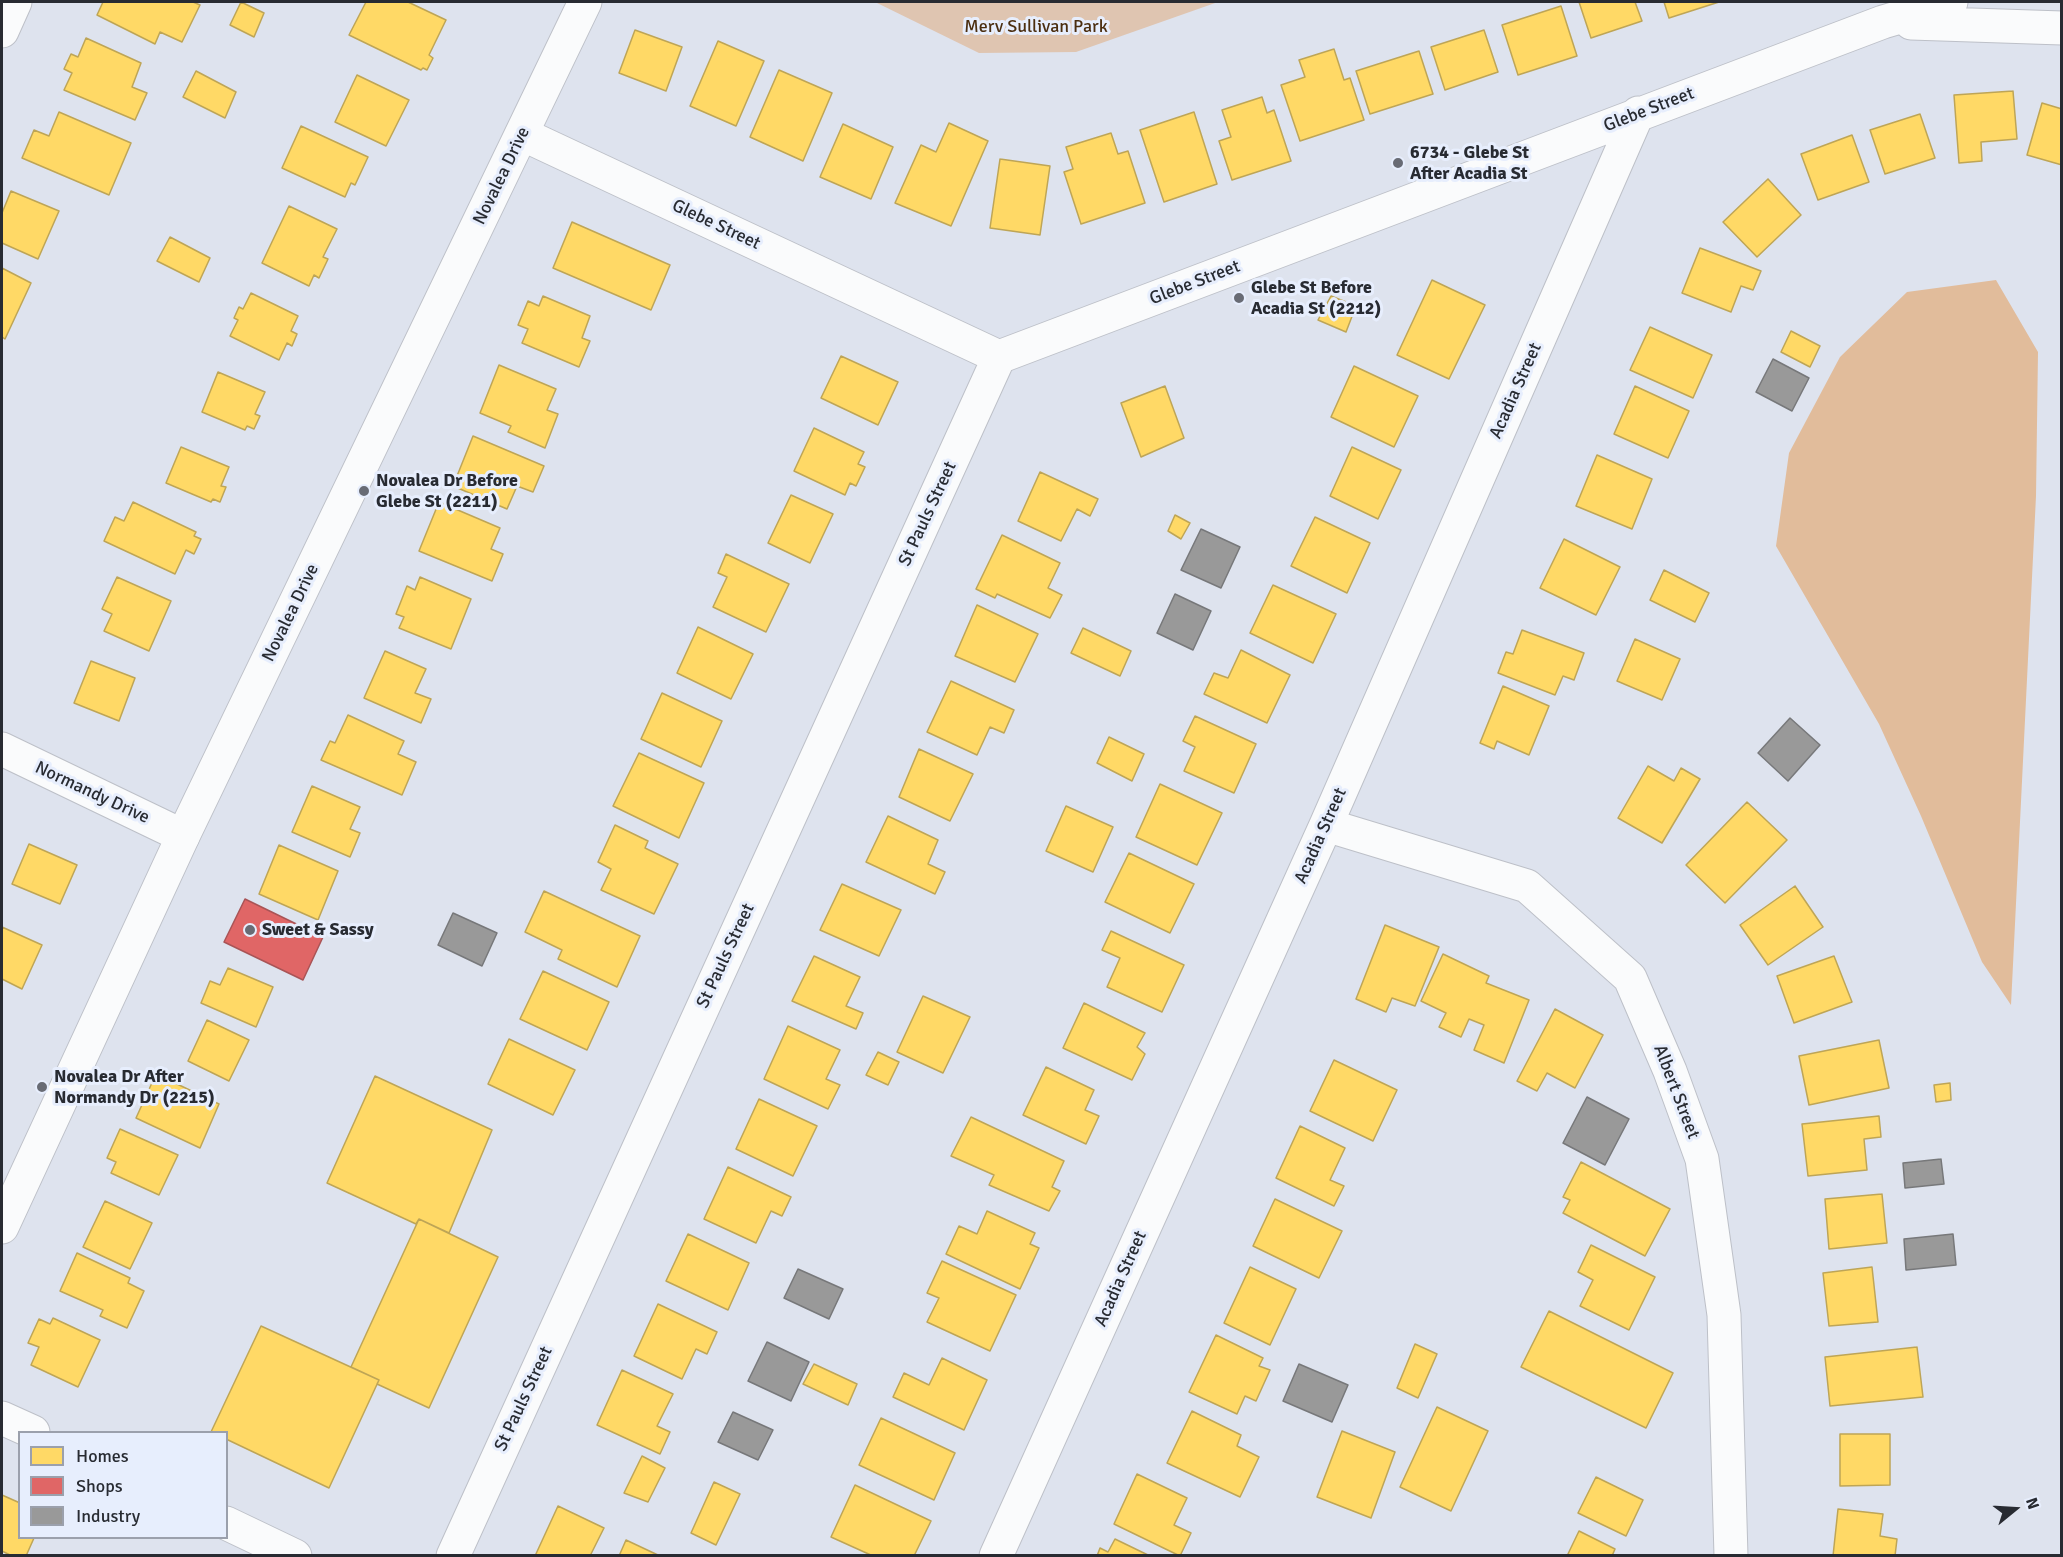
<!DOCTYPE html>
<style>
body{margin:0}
#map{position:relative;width:2063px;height:1557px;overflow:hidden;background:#dee3ee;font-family:Signika,sans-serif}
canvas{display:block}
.frame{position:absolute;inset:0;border:3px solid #282b32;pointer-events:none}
.legend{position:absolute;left:18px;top:1431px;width:210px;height:108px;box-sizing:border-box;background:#e7eefd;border:2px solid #9ba0ac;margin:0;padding:8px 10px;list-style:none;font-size:18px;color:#282b32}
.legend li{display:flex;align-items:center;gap:12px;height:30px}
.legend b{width:30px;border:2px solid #9ba0ac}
.north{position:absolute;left:1985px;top:1479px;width:60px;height:60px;-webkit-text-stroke:4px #e7eefd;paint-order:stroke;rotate:72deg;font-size:16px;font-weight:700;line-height:24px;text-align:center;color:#282b32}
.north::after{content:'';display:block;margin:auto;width:21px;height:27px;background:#282b32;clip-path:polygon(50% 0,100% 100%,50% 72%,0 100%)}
</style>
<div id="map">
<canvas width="2063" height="1557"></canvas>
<div class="frame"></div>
<ul class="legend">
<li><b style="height:16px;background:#ffd966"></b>Homes</li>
<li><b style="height:16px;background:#e06666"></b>Shops</li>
<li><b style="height:16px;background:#999"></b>Industry</li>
</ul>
<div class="north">N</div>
</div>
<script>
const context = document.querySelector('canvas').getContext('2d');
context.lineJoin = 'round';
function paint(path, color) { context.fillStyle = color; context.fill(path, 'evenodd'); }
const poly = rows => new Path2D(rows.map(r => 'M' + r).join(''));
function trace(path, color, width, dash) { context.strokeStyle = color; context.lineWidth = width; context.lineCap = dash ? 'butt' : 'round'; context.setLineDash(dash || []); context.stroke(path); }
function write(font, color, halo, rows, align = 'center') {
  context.font = font + ' Signika,sans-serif'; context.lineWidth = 6; context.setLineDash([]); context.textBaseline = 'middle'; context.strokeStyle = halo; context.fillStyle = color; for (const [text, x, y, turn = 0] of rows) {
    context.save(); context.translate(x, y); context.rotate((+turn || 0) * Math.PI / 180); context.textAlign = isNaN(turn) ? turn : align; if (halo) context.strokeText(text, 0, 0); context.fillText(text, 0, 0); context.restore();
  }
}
const green = poly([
 [875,2,1218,2,1076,52,979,53]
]);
const forest = poly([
 [1996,280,2038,352,2036,496,2011,1005,1982,962,1921,816,1879,724,1776,546,1789,453,1840,357,1907,292]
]);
const homes = poly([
 [103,2,193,2,200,5,182,42,160,32,155,44,97,15,103,2],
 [241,2,264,13,254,37,230,25,241,2],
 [366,2,408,2,446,20,429,55,433,58,427,70,423,68,421,70,349,35,366,2],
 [1579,2,1635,2,1642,21,1591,38,1579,2],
 [1664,2,1719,2,1669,18,1664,2],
 [1561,6,1577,56,1518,75,1502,25,1561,6],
 [635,30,682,47,666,91,619,73,635,30],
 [1484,30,1498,72,1445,90,1431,47,1484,30],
 [86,38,141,63,132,87,147,93,135,120,64,90,72,73,64,69,71,54,78,57,86,38],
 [718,41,764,61,736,126,690,106,718,41],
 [1334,49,1344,80,1350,78,1364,120,1300,141,1281,85,1305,77,1299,60,1334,49],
 [1419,51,1433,94,1370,114,1356,71,1419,51],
 [779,70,832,93,803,161,750,137,779,70],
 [196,71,236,92,225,118,183,97,196,71],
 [357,75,409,100,386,146,335,122,357,75],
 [2013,91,2017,139,1981,142,1982,161,1959,163,1954,95,2013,91],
 [1262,97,1267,113,1274,110,1291,161,1232,180,1219,141,1231,137,1222,110,1262,97],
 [2042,103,2062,109,2062,165,2027,155,2042,103],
 [59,112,131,143,109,195,22,158,34,130,49,136,59,112],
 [1194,112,1217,184,1164,202,1140,130,1194,112],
 [1920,114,1935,158,1885,174,1870,130,1920,114],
 [949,123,988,141,951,226,895,203,921,145,936,152,949,123],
 [843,124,893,147,871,199,820,177,843,124],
 [301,126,368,157,355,185,351,183,345,197,282,168,301,126],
 [1111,133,1118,154,1128,151,1145,203,1081,224,1064,172,1073,169,1066,147,1111,133],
 [1852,135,1869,182,1818,200,1801,154,1852,135],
 [1000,159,1050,166,1040,235,990,228,1000,159],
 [1768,179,1801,215,1757,257,1723,222,1768,179],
 [11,191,59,211,38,259,2,243,2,213,11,191],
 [289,206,337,229,323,257,328,259,319,278,314,275,309,286,262,263,289,206],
 [572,222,670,265,651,310,553,268,572,222],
 [170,237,210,258,199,282,157,261,170,237],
 [1700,248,1761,271,1753,290,1741,286,1731,312,1682,293,1700,248],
 [2,268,31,283,5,339,2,337,2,268],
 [1432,280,1485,305,1449,379,1397,355,1432,280],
 [251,293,298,316,291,331,297,334,292,346,287,343,279,360,230,336,238,320,234,318,239,307,243,309,251,293],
 [543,296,590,316,582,338,590,341,579,367,522,343,528,329,518,325,528,301,539,306,543,296],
 [1331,296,1356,306,1346,332,1318,320,1331,296],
 [1650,327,1712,355,1693,398,1630,370,1650,327],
 [1791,331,1820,346,1810,367,1781,352,1791,331],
 [841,356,898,382,878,425,821,398,841,356],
 [499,365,556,389,547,410,558,414,545,448,508,432,511,426,480,413,499,365],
 [1354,366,1418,396,1394,447,1331,417,1354,366],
 [218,372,265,392,255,414,260,416,254,429,247,426,245,430,202,412,218,372],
 [1165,386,1184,438,1141,457,1121,403,1165,386],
 [1635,386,1689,411,1668,458,1614,434,1635,386],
 [814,428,864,452,858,464,865,467,856,486,850,483,845,495,794,471,814,428],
 [473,436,544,466,533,492,517,486,507,509,453,486,473,436],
 [181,447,229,467,221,486,226,487,220,502,213,499,211,502,166,483,181,447],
 [1352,447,1401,470,1378,519,1330,496,1352,447],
 [1597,455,1652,479,1632,529,1576,506,1597,455],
 [1040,472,1098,499,1090,516,1077,509,1061,541,1018,521,1040,472],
 [791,495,833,514,810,563,768,543,791,495],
 [133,502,196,532,194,536,201,539,194,554,186,550,175,574,104,541,115,517,124,521,133,502],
 [439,502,500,528,491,549,503,554,492,581,419,551,439,502],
 [1175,515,1190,523,1181,539,1168,531,1175,515],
 [1315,517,1370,543,1347,593,1291,566,1315,517],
 [1002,535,1060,563,1048,588,1062,595,1050,618,997,594,995,598,976,589,1002,535],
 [1564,539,1620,567,1596,615,1540,588,1564,539],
 [726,554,789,584,766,632,713,607,727,577,718,573,726,554],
 [1664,570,1709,593,1695,622,1650,600,1664,570],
 [117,577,171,601,149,651,104,631,112,614,102,609,117,577],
 [420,577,471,599,451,649,399,628,404,617,396,614,407,586,415,590,420,577],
 [1273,585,1336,614,1313,663,1250,633,1273,585],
 [977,605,1038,634,1015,682,955,656,977,605],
 [698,627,753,654,731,699,677,673,698,627],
 [1083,628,1131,651,1120,676,1071,653,1083,628],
 [1522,630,1584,653,1574,680,1563,676,1555,695,1498,673,1506,652,1513,654,1522,630],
 [1635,639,1680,659,1662,700,1617,681,1635,639],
 [1241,650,1290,675,1267,723,1204,694,1214,673,1228,678,1241,650],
 [385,651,426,669,415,693,431,699,421,723,364,698,385,651],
 [91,661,135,678,119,721,74,703,91,661],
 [951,681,1014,710,1004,733,990,727,977,755,927,732,951,681],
 [1503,686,1549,706,1529,755,1497,741,1494,749,1480,743,1503,686],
 [662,693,722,721,701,767,641,739,662,693],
 [348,715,404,741,398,754,416,762,402,795,321,760,330,741,335,743,348,715],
 [1195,716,1256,744,1234,793,1184,771,1195,747,1183,741,1195,716],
 [1109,737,1144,754,1132,781,1097,763,1109,737],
 [919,749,973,774,950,821,899,797,919,749],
 [639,753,704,783,679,838,613,806,639,753],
 [1648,766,1674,781,1681,768,1700,779,1662,843,1618,818,1648,766],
 [1160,784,1222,813,1197,865,1136,837,1160,784],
 [312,786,360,807,350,829,360,833,350,857,292,832,312,786],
 [1747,802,1787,840,1725,903,1686,865,1747,802],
 [1066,806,1113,827,1093,872,1046,851,1066,806],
 [888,816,938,840,928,864,945,872,935,894,866,862,888,816],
 [615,825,648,841,645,848,678,864,654,914,601,890,611,869,598,862,615,825],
 [29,844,77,865,60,904,12,884,29,844],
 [279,845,338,871,318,920,259,894,279,845],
 [1129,853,1194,884,1170,933,1105,902,1129,853],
 [842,884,901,910,879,956,820,930,842,884],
 [1795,886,1823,927,1768,965,1740,925,1795,886],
 [544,891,640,936,617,987,558,959,562,950,525,932,544,891],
 [1385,925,1439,947,1415,1006,1392,998,1386,1012,1356,999,1385,925],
 [2,927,42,945,22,989,2,979,2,927],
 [1111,931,1184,965,1162,1012,1107,987,1120,958,1102,950,1111,931],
 [1443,954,1489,976,1486,983,1529,1000,1504,1063,1474,1050,1484,1025,1469,1019,1461,1037,1439,1027,1446,1013,1421,1001,1443,954],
 [814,956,860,977,846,1006,863,1013,856,1029,792,1001,814,956],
 [1834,956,1852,1002,1794,1023,1777,976,1834,956],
 [228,968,273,987,256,1027,201,1003,210,981,220,985,228,968],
 [543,971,609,1002,587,1050,520,1019,543,971],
 [923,996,970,1017,943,1073,897,1052,923,996],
 [1084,1003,1145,1033,1137,1047,1145,1054,1132,1080,1063,1048,1084,1003],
 [1555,1009,1603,1035,1575,1088,1547,1073,1537,1091,1517,1081,1555,1009],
 [207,1020,249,1040,229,1081,188,1061,207,1020],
 [788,1026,840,1050,826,1079,840,1085,828,1109,764,1079,788,1026],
 [509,1039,575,1070,553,1115,488,1084,509,1039],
 [1879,1040,1889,1088,1809,1105,1799,1056,1879,1040],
 [878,1052,899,1062,888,1085,866,1075,878,1052],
 [1334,1060,1397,1090,1373,1141,1310,1111,1334,1060],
 [1046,1067,1094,1090,1085,1110,1099,1116,1086,1144,1023,1115,1046,1067],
 [156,1074,219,1104,200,1148,136,1118,156,1074],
 [375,1076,492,1130,449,1233,419,1219,416,1224,327,1183,375,1076],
 [1950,1083,1951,1100,1936,1102,1934,1085,1950,1083],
 [759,1099,817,1126,793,1176,736,1149,759,1099],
 [1879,1116,1881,1137,1864,1139,1867,1170,1808,1176,1802,1124,1879,1116],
 [971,1117,1064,1161,1052,1187,1060,1191,1049,1211,989,1185,994,1175,951,1156,971,1117],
 [1300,1126,1345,1148,1330,1180,1344,1186,1334,1206,1276,1178,1300,1126],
 [120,1129,178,1155,159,1195,111,1173,116,1162,107,1158,120,1129],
 [1581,1162,1670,1209,1645,1256,1563,1213,1570,1200,1563,1197,1581,1162],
 [728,1167,791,1197,782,1216,771,1211,756,1243,704,1219,728,1167],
 [1882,1194,1887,1243,1829,1249,1825,1199,1882,1194],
 [1275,1199,1342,1231,1319,1278,1253,1246,1275,1199],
 [105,1201,152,1223,130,1269,83,1247,105,1201],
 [987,1211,1035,1233,1030,1244,1039,1248,1020,1289,946,1254,959,1226,977,1234,987,1211],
 [419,1219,498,1257,429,1408,377,1384,379,1380,351,1367,419,1219],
 [688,1234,749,1263,728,1310,666,1281,688,1234],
 [1591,1245,1655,1277,1629,1330,1580,1306,1593,1280,1578,1272,1591,1245],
 [77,1253,130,1278,128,1283,144,1291,127,1328,100,1316,103,1310,60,1291,77,1253],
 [942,1261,1016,1295,990,1351,927,1322,939,1298,927,1293,942,1261],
 [1250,1267,1296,1289,1270,1345,1224,1323,1250,1267],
 [1872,1267,1878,1322,1829,1326,1823,1273,1872,1267],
 [658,1304,717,1332,707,1354,696,1349,682,1379,634,1356,658,1304],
 [1549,1311,1673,1373,1646,1428,1521,1367,1549,1311],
 [53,1318,100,1340,78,1387,31,1365,39,1347,28,1343,39,1319,50,1324,53,1318],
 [261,1326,379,1380,329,1488,226,1439,226,1432,211,1432,261,1326],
 [1216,1335,1263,1358,1259,1366,1270,1370,1256,1401,1245,1396,1237,1414,1189,1392,1216,1335],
 [1415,1344,1437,1354,1418,1398,1397,1388,1415,1344],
 [1917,1347,1923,1397,1830,1406,1825,1357,1917,1347],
 [942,1358,987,1380,964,1430,893,1397,904,1373,929,1385,942,1358],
 [814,1364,857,1384,848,1405,803,1384,814,1364],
 [622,1370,673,1394,657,1426,670,1432,660,1454,597,1425,622,1370],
 [1437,1407,1488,1431,1451,1511,1400,1487,1437,1407],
 [1192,1411,1241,1435,1237,1446,1259,1457,1240,1497,1167,1463,1192,1411],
 [881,1418,955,1453,934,1500,859,1465,881,1418],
 [1342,1431,1395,1452,1371,1518,1317,1497,1342,1431],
 [1840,1434,1890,1434,1890,1485,1840,1486,1840,1434],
 [642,1456,665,1468,648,1502,624,1493,642,1456],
 [1137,1474,1187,1498,1174,1525,1191,1533,1180,1556,1114,1524,1137,1474],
 [1596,1477,1643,1500,1626,1536,1578,1513,1596,1477],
 [714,1482,740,1494,716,1545,691,1533,714,1482],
 [855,1485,931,1521,914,1556,873,1556,831,1537,855,1485],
 [2,1495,20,1503,20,1538,34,1538,26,1556,12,1556,2,1551,2,1495],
 [558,1506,604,1528,590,1556,535,1556,558,1506],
 [1838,1509,1883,1514,1880,1536,1897,1539,1895,1556,1833,1556,1838,1509],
 [1579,1531,1615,1549,1612,1556,1567,1556,1579,1531],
 [1115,1539,1150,1556,1097,1556,1100,1548,1108,1552,1115,1539],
 [626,1540,660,1556,619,1556,626,1540]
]);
const shops = poly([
 [245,899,323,937,303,980,224,942,245,899]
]);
const industry = poly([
 [1773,359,1809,378,1792,411,1756,392,1773,359],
 [1201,529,1240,547,1221,588,1181,570,1201,529],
 [1175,594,1211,611,1193,650,1157,633,1175,594],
 [1790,718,1820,745,1788,781,1758,753,1790,718],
 [453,913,497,933,482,966,438,945,453,913],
 [1587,1097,1629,1119,1605,1165,1563,1143,1587,1097],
 [1941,1159,1944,1184,1905,1188,1903,1163,1941,1159],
 [1953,1234,1956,1265,1906,1270,1904,1239,1953,1234],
 [798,1269,843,1289,829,1319,784,1298,798,1269],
 [767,1342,809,1362,791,1401,748,1381,767,1342],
 [1299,1364,1348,1385,1332,1422,1283,1401,1299,1364],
 [733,1412,773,1430,758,1460,718,1442,733,1412]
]);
const street = poly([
 [1911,23,2062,28],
 [2,31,15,2],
 [522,134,999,357,1883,22,1951,2],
 [2,749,183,836],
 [1326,825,1527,886,1630,978,1670,1071,1702,1159,1724,1315,1731,1556],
 [2,1418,33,1432],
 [226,1523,295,1556],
 [453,1556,999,357],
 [996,1556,1326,825,1638,113]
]);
const secondary = poly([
 [2,1227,183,836,585,2]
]);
const markers = [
 [1398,163,6,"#686b74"],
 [1239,298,6,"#686b74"],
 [364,491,6,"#686b74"],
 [250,930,6,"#686b74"],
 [42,1087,6,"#686b74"]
];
const parkNames = [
 ["Merv Sullivan Park",1036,27]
];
const streetNames = [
 ["Glebe Street",1649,110,-21],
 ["Novalea Drive",502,176,-64],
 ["Glebe Street",716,225,25],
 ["Glebe Street",1195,283,-21],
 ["Acadia Street",1516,391,-66],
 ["St Pauls Street",928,514,-65],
 ["Novalea Drive",291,613,-64],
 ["Normandy Drive",92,793,25],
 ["Acadia Street",1321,836,-66],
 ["St Pauls Street",726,956,-65],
 ["Albert Street",1676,1092,69],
 ["Acadia Street",1121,1279,-66],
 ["St Pauls Street",524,1399,-65]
];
const poiNames = [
 ["6734 - Glebe St",1410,153],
 ["After Acadia St",1410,174],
 ["Glebe St Before",1251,288],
 ["Acadia St (2212)",1251,309],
 ["Novalea Dr Before",376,481],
 ["Glebe St (2211)",376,502],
 ["Sweet & Sassy",262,930],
 ["Novalea Dr After",54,1077],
 ["Normandy Dr (2215)",54,1098]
];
paint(green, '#dfc5b1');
paint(forest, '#e1bc9b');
paint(homes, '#ffd966');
trace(homes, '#bea556', 1.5);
paint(shops, '#e06666');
trace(shops, '#a95456', 1.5);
paint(industry, '#999');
trace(industry, '#77787a', 1.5);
trace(street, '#bdc0c8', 35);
trace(secondary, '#bdc0c8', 35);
trace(street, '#fafbfc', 33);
trace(secondary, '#fafbfc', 33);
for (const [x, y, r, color] of markers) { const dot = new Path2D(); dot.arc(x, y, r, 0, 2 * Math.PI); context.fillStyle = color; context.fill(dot); trace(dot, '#e7eefd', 2); }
write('18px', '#4b2e10', '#e7eefd', parkNames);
write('18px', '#282b32', '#e7eefd', streetNames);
write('bold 18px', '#282b32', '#e7eefd', poiNames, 'left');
</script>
